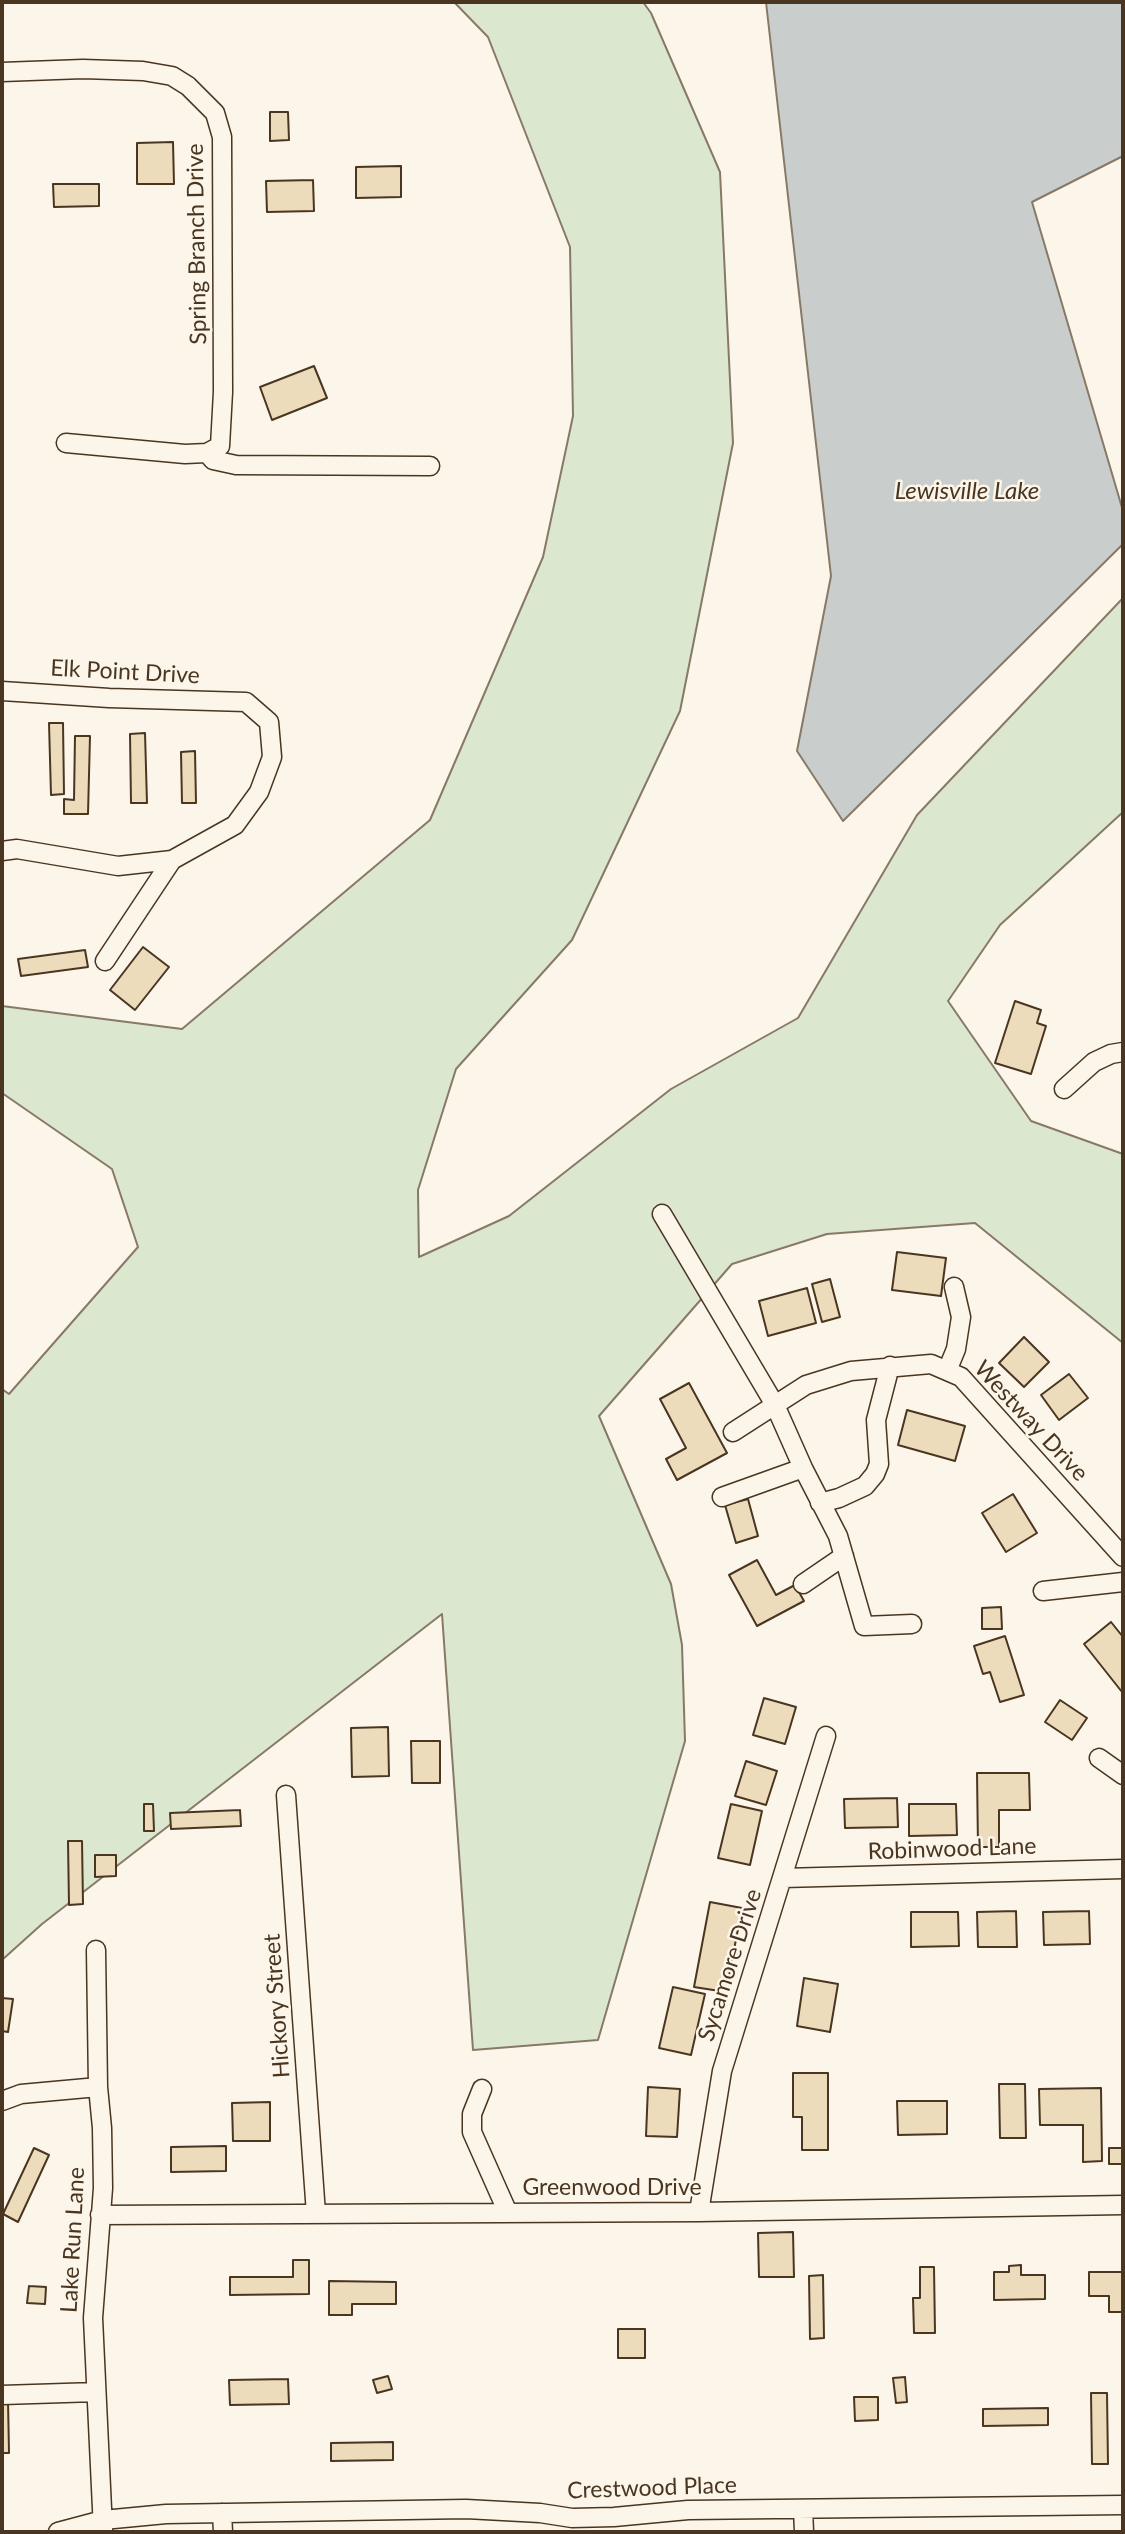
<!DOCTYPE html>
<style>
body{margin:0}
#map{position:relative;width:1125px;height:2534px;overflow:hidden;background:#fbf6e9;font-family:Lato,sans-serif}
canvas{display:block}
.frame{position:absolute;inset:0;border:4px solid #4a3520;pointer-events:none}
</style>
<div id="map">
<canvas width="1125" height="2534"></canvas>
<div class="frame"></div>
</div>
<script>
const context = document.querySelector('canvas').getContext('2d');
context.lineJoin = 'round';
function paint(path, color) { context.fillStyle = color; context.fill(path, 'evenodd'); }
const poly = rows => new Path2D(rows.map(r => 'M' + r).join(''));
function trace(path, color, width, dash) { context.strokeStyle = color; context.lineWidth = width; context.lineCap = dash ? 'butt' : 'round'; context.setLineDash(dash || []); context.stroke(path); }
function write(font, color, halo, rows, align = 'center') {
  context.font = font + ' Lato,sans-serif'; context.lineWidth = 5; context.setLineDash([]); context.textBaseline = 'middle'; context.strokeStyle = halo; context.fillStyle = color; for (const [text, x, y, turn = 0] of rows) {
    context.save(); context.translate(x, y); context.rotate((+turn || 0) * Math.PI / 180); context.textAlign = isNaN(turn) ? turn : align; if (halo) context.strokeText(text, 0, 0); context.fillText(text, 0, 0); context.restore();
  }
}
const green = poly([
 [454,2,643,2,651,13,720,172,733,443,680,711,572,940,456,1069,418,1190,419,1257,509,1216,671,1089,798,1018,917,815,1123,598,1123,812,1000,925,948,1001,1031,1121,1123,1154,1123,1343,975,1223,827,1234,732,1264,599,1416,671,1584,682,1645,685,1741,598,2040,473,2050,442,1614,42,1924,2,1960,2,1389,9,1394,138,1247,112,1169,2,1093,2,1006,182,1029,430,820,543,557,573,416,570,247,488,37,454,2]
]);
const water = poly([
 [766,2,1123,2,1123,156,1032,202,1123,511,1123,544,843,821,797,751,831,576,766,2]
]);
const building = poly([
 [270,112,288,112,289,140,270,141,270,112],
 [173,142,174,184,137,184,137,143,173,142],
 [401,166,401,197,356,198,356,167,401,166],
 [313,180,314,211,267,212,266,181,313,180],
 [53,184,99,184,99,206,54,207,53,184],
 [314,366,327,398,272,420,260,387,314,366],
 [49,723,63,723,64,794,51,795,49,723],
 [145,733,147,803,131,803,130,734,145,733],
 [75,736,90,736,88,814,64,814,64,799,74,800,75,736],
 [195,751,196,803,182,803,181,752,195,751],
 [143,947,169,967,135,1010,110,990,143,947],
 [85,950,88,967,21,976,18,959,85,950],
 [1015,1001,1041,1010,1037,1023,1046,1026,1031,1074,995,1063,1015,1001],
 [897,1252,946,1258,941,1296,892,1290,897,1252],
 [830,1279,840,1317,822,1322,812,1284,830,1279],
 [807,1288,816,1323,768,1336,759,1301,807,1288],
 [1024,1337,1049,1362,1024,1387,999,1363,1024,1337],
 [1069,1374,1088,1398,1059,1420,1041,1395,1069,1374],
 [689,1383,727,1453,677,1480,666,1459,686,1448,660,1399,689,1383],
 [907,1410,965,1426,955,1461,898,1445,907,1410],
 [1013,1494,1037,1533,1006,1552,982,1513,1013,1494],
 [748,1499,758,1536,736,1543,725,1505,748,1499],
 [757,1560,776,1595,795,1585,804,1601,757,1626,729,1575,757,1560],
 [1001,1607,1002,1629,982,1629,982,1608,1001,1607],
 [1111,1622,1123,1637,1122,1692,1084,1644,1111,1622],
 [1005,1636,1024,1695,1000,1702,990,1672,983,1674,974,1646,1005,1636],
 [764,1698,796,1707,785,1744,753,1735,764,1698],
 [1060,1700,1087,1718,1072,1740,1045,1722,1060,1700],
 [388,1727,389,1776,352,1777,351,1728,388,1727],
 [411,1741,440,1741,440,1783,412,1783,411,1741],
 [746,1761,777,1771,766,1805,735,1796,746,1761],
 [977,1773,1029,1773,1030,1810,999,1810,999,1847,978,1847,977,1773],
 [897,1798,898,1827,845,1828,844,1799,897,1798],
 [144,1804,153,1804,154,1831,144,1831,144,1804],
 [731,1804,762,1811,750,1865,718,1858,731,1804],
 [909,1804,956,1804,957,1835,909,1836,909,1804],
 [240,1810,241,1826,171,1829,170,1813,240,1810],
 [68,1841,82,1841,83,1904,69,1905,68,1841],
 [95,1855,116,1855,116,1876,95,1877,95,1855],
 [710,1902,742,1908,726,1992,694,1987,710,1902],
 [1016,1911,1017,1947,978,1947,977,1912,1016,1911],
 [1089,1911,1090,1944,1044,1945,1043,1912,1089,1911],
 [911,1912,958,1912,959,1946,911,1947,911,1912],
 [804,1978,838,1984,830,2032,797,2026,804,1978],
 [673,1987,705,1994,691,2055,659,2048,673,1987],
 [2,1998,13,1999,8,2032,2,2031,2,1998],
 [793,2073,828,2073,828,2150,802,2150,802,2117,793,2117,793,2073],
 [999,2084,1025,2084,1026,2138,1000,2138,999,2084],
 [648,2087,680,2089,677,2137,646,2136,648,2087],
 [1101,2088,1102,2161,1083,2162,1083,2125,1040,2125,1039,2089,1101,2088],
 [897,2101,947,2101,947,2134,898,2135,897,2101],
 [270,2102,270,2141,233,2141,232,2103,270,2102],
 [226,2146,226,2171,171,2172,171,2147,226,2146],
 [34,2148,49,2155,18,2222,3,2214,34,2148],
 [1109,2148,1123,2148,1123,2164,1109,2164,1109,2148],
 [793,2232,794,2277,759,2277,758,2233,793,2232],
 [293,2260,309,2260,309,2294,230,2295,230,2277,293,2277,293,2260],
 [1021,2265,1021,2275,1045,2275,1045,2299,994,2300,994,2272,1009,2272,1009,2266,1021,2265],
 [920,2267,934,2267,935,2333,914,2333,913,2298,920,2298,920,2267],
 [1089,2272,1123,2272,1123,2312,1109,2312,1109,2296,1089,2296,1089,2272],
 [823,2275,824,2338,810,2339,809,2276,823,2275],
 [329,2281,396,2282,396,2304,352,2304,352,2315,329,2315,329,2281],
 [29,2286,46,2287,45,2304,27,2303,29,2286],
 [618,2329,645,2329,645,2358,618,2358,618,2329],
 [388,2376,392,2389,377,2393,373,2380,388,2376],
 [905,2377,907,2402,896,2403,893,2378,905,2377],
 [288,2379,289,2404,230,2405,229,2380,288,2379],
 [1091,2393,1107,2393,1108,2464,1092,2464,1091,2393],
 [854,2397,878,2397,878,2420,855,2421,854,2397],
 [2,2400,8,2400,9,2453,2,2453,2,2400],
 [1048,2408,1048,2425,983,2426,983,2409,1048,2408],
 [393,2442,393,2460,331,2461,331,2443,393,2442]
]);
const minor = poly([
 [2,72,83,69,143,71,172,76,188,86,215,113,222,137,223,392,220,446,207,453,185,454,66,443],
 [207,453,213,460,236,465,430,466],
 [2,691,109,698,246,702,269,722,272,757,259,792,235,825,172,860,118,866,17,849,2,851],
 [105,961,172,860],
 [1064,1089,1094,1062,1111,1054,1123,1052],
 [662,1214,775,1405,803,1468,838,1536,864,1626,912,1624],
 [947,1371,956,1349,961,1317,954,1287],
 [733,1432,806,1385,851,1371,931,1364,961,1377,1123,1557],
 [722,1497,803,1468],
 [820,1503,839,1498,865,1486,875,1474,879,1464,876,1420,890,1366],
 [803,1584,844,1556],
 [1043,1591,1123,1582],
 [1099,1758,1123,1775],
 [286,1795,316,2214],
 [783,1878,1123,1869],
 [96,1950,98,2087,102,2128,103,2188,93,2318,103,2530],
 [482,2089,472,2114,472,2132,508,2213],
 [2,2101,21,2094,98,2087],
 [699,2212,722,2071,826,1736],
 [100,2215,699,2212,1123,2205],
 [2,2395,96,2392],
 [803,2509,804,2532],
 [222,2513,223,2532],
 [58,2532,103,2520,166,2514,466,2509,540,2513,572,2518,614,2517,688,2510,1123,2505]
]);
const streetNames = [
 ["Spring Branch Drive",197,244,-91],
 ["Elk Point Drive",125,672,3],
 ["Westway Drive",1031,1421,47],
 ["Robinwood Lane",952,1849,-2],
 ["Sycamore Drive",730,1965,-72],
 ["Hickory Street",277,2006,-94],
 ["Greenwood Drive",612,2188],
 ["Lake Run Lane",73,2240,-87],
 ["Crestwood Place",652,2488,-2]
];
const waterNames = [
 ["Lewisville Lake",967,491]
];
paint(green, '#dce7d0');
trace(green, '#887966', 2);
paint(water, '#c9cecd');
trace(water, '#887966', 2);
paint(building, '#ecdcbc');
trace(building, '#4a3520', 2);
trace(minor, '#4a3520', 21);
trace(minor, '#fbf6e9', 18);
write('23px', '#4a3520', '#fbf6e9', streetNames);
write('italic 24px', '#4a3520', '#fbf6e9', waterNames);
</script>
